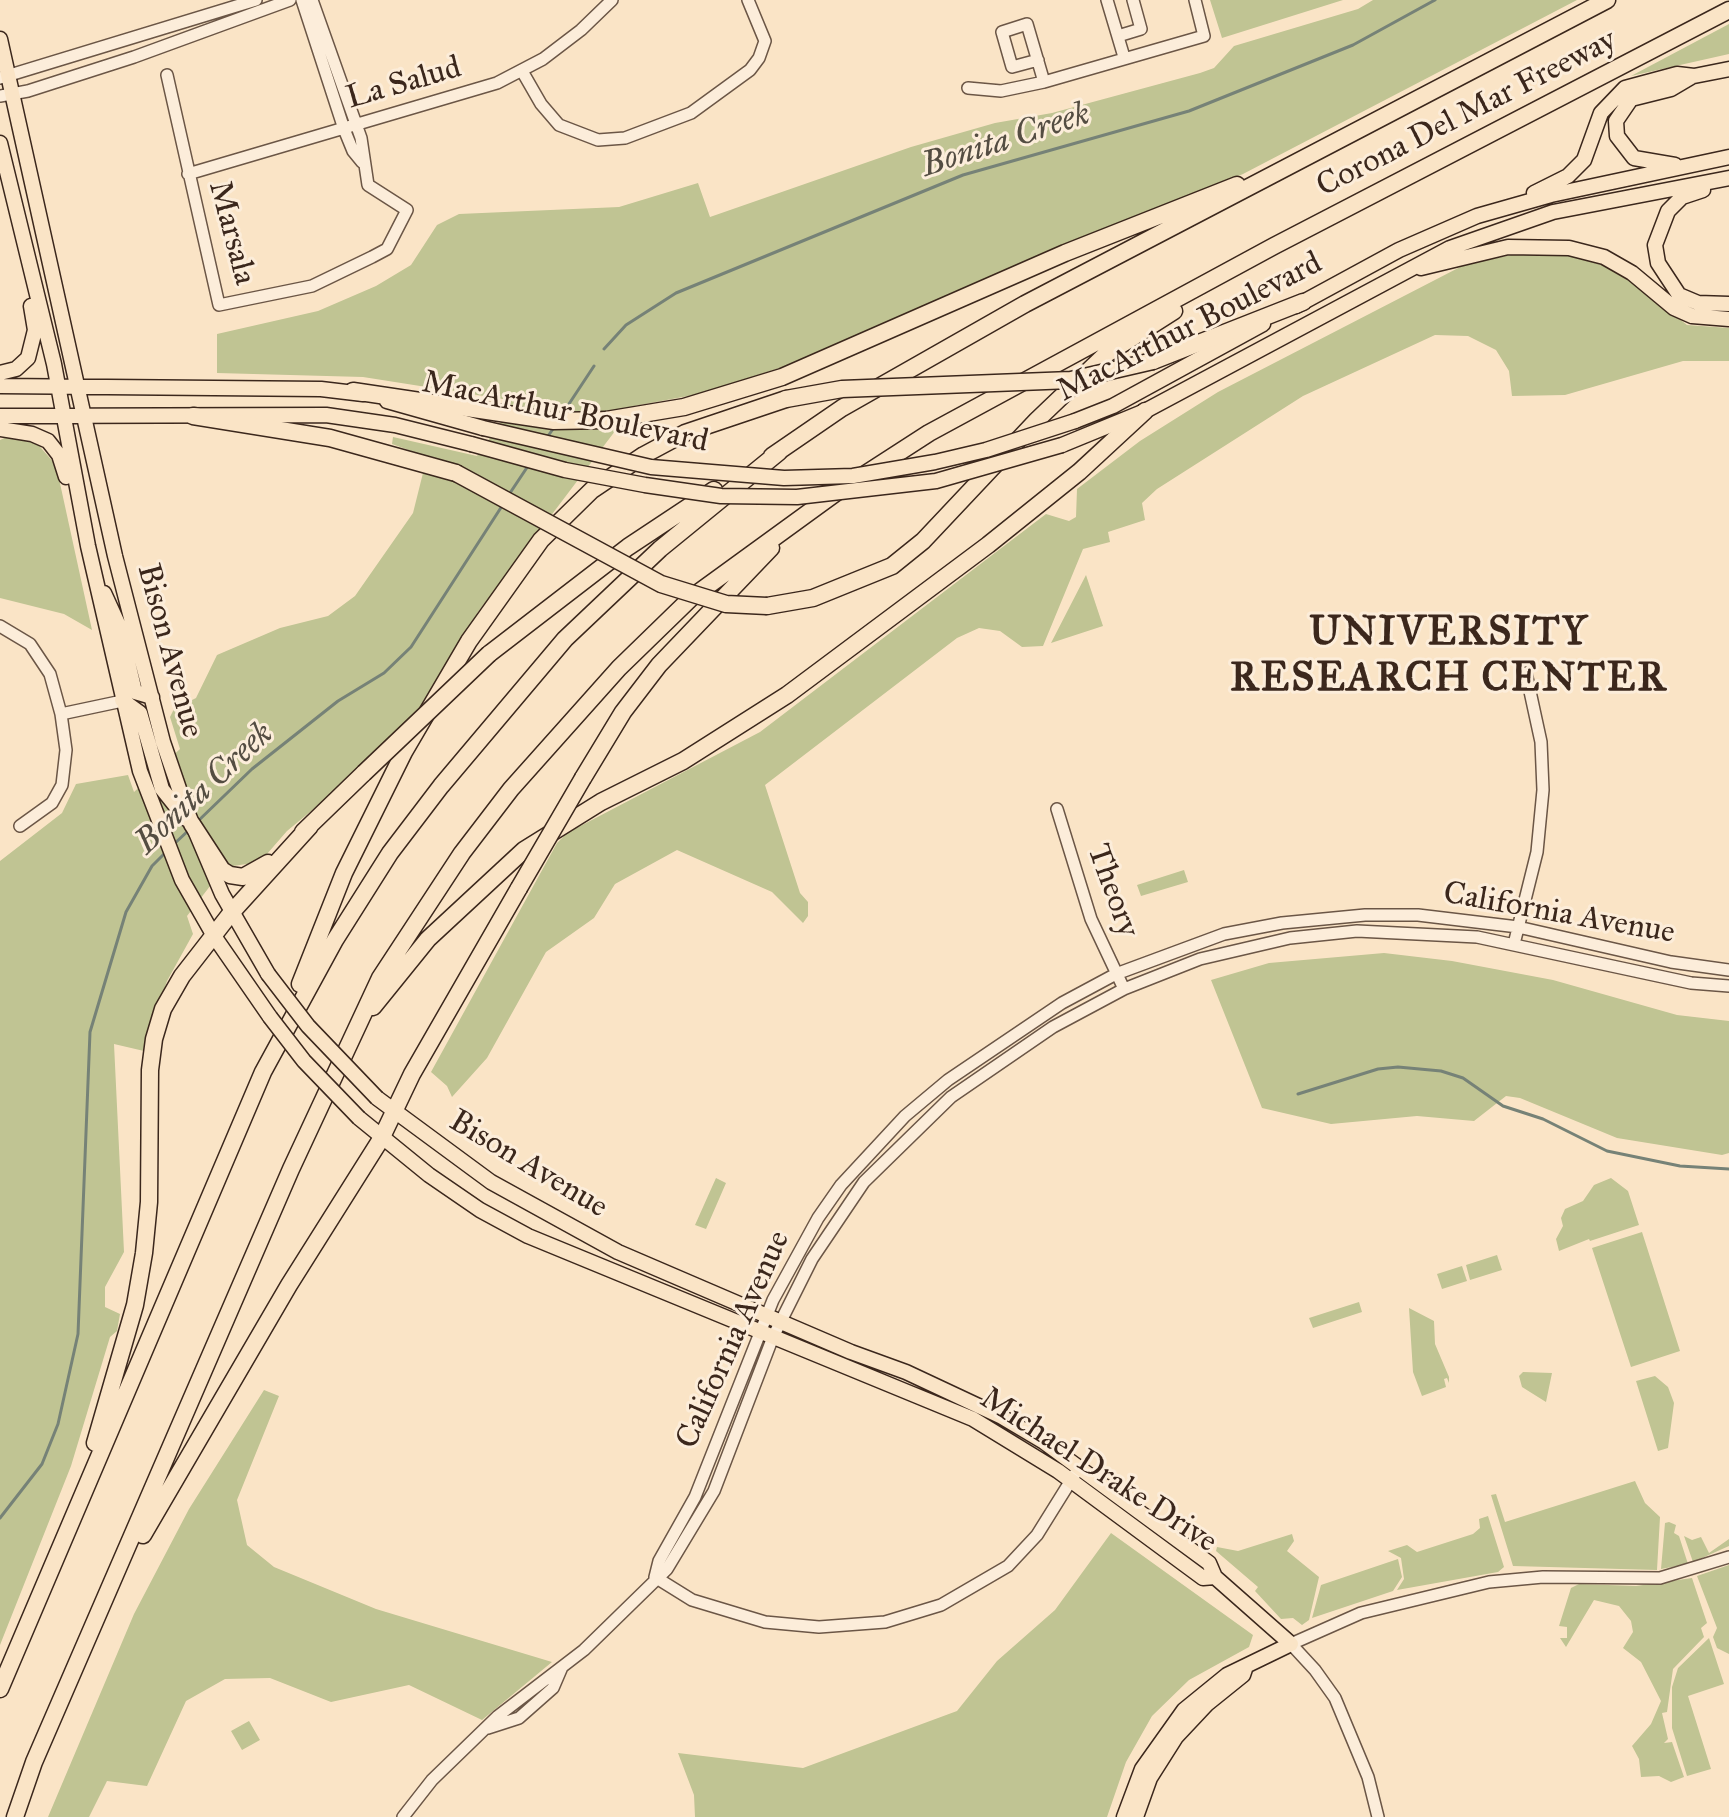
<!DOCTYPE html>
<style>
body{margin:0}
canvas{display:block;background:#fae4c6}
</style>
<canvas width="1729" height="1817"></canvas>
<script>
const context = document.querySelector('canvas').getContext('2d');
context.lineJoin = 'round';
function paint(path, color) { context.fillStyle = color; context.fill(path, 'evenodd'); }
const poly = rows => new Path2D(rows.map(r => 'M' + r).join(''));
function trace(path, color, width, dash) { context.strokeStyle = color; context.lineWidth = width; context.lineCap = dash ? 'butt' : 'round'; context.setLineDash(dash || []); context.stroke(path); }
function write(font, color, halo, rows, align = 'center') {
  context.font = font + ' "IM FELL Great Primer",serif'; context.lineWidth = 6; context.setLineDash([]); context.textBaseline = 'middle'; context.strokeStyle = halo; context.fillStyle = color; for (const [text, x, y, turn = 0] of rows) {
    context.save(); context.translate(x, y); context.rotate((+turn || 0) * Math.PI / 180); context.textAlign = isNaN(turn) ? turn : align; if (halo) context.strokeText(text, 0, 0); context.fillText(text, 0, 0); context.restore();
  }
}
const green = poly([
 [1210,0,1343,0,1222,38],
 [1373,0,1577,0,1243,174,789,365,699,394,634,406,478,612,416,715,363,768,287,831,260,862,233,866,227,864,187,916,193,934,167,981,144,1051,114,1044,124,1252,105,1287,105,1307,120,1314,117,1331,110,1337,71,1466,0,1645,0,861,62,813,76,784,128,775,134,792,180,749,170,717,174,709,196,698,217,655,280,628,328,616,355,596,413,513,423,473,436,474,463,485,469,472,392,444,393,437,477,456,504,418,509,400,363,377,217,373,217,334,318,311,376,286,411,265,437,225,459,214,619,207,698,183,710,217,911,147,995,123,1052,113,1200,73,1214,68,1234,46,1358,9],
 [1729,24,1729,54,1631,76],
 [1539,253,1570,256,1605,266,1633,282,1687,325,1729,328,1729,361,1683,361,1565,395,1512,396,1509,371,1496,350,1468,336,1435,335,1303,396,1157,489,1142,503,1145,520,1108,532,1110,542,1083,549,1043,646,1022,647,1000,631,979,628,957,638,765,785,800,893,808,902,808,916,803,923,772,892,677,850,615,884,594,918,546,952,487,1058,452,1097,447,1086,431,1072,557,843,567,833,760,732,1046,514,1069,521,1076,517,1077,489,1140,441,1218,392,1464,265,1516,254],
 [11,435,34,440,56,465,92,630,64,614,0,598,0,440],
 [1086,575,1103,626,1051,643],
 [1184,870,1188,882,1141,896,1137,885],
 [1384,953,1452,961,1553,980,1677,1015,1729,1021,1729,1153,1722,1155,1617,1138,1520,1098,1506,1096,1474,1121,1417,1116,1331,1124,1262,1108,1211,980,1269,963],
 [716,1178,726,1183,706,1229,695,1225],
 [1611,1178,1628,1191,1639,1225,1590,1241,1589,1239,1559,1251,1556,1239,1563,1226,1561,1218,1565,1209,1583,1201,1594,1185],
 [1642,1232,1680,1351,1631,1367,1592,1248],
 [1497,1255,1502,1270,1470,1280,1466,1265],
 [1462,1266,1467,1281,1442,1289,1437,1274],
 [1359,1302,1362,1312,1313,1328,1309,1318],
 [1409,1308,1434,1321,1435,1344,1449,1377,1449,1383,1447,1378,1444,1379,1446,1387,1422,1396,1413,1372],
 [1523,1372,1552,1373,1546,1402,1522,1387,1519,1376],
 [1655,1376,1668,1387,1674,1403,1668,1448,1658,1451,1636,1381],
 [264,1390,279,1396,237,1500,247,1545,274,1567,376,1609,552,1662,482,1720,409,1685,331,1702,270,1678,225,1679,186,1701,147,1786,107,1781,89,1817,48,1817,134,1614,189,1509],
 [1635,1481,1645,1503,1660,1517,1657,1570,1513,1566,1491,1495,1496,1494,1505,1522],
 [1488,1516,1504,1567,1498,1572,1397,1590,1404,1579,1401,1558,1388,1551,1407,1545,1417,1552,1473,1534,1480,1528,1479,1519],
 [1669,1522,1676,1525,1674,1533,1679,1536,1688,1564,1661,1569,1665,1523],
 [1111,1533,1253,1635,1249,1647,1189,1680,1152,1716,1126,1762,1107,1817,695,1817,694,1795,678,1753,803,1768,957,1711,997,1661,1055,1610],
 [1292,1534,1294,1541,1287,1551,1319,1577,1309,1620,1302,1625,1293,1618,1281,1619,1255,1591,1258,1587,1216,1551,1217,1547,1238,1551],
 [1684,1536,1692,1540,1701,1537,1709,1553,1729,1539,1729,1546,1693,1562],
 [1398,1559,1402,1577,1393,1591,1312,1618,1321,1585],
 [1729,1565,1729,1654,1717,1648,1713,1637,1717,1628,1697,1576],
 [1692,1578,1707,1623,1701,1628,1704,1637,1673,1669,1667,1712,1662,1713,1668,1739,1664,1743,1672,1742,1684,1777,1671,1782,1659,1776,1641,1777,1639,1759,1632,1746,1651,1724,1661,1701,1641,1662,1623,1648,1633,1632,1631,1621,1619,1606,1594,1600,1566,1647,1560,1638,1567,1638,1567,1627,1559,1626,1571,1588,1579,1584,1636,1586],
 [1709,1638,1724,1684,1688,1696,1711,1769,1687,1776,1672,1728,1672,1687,1678,1668],
 [249,1721,260,1740,242,1750,231,1731]
]);
const stream = poly([
 [604,349,626,325,676,293,963,175,1189,111,1353,45,1435,0],
 [561,416,594,366],
 [546,439,555,426],
 [508,496,528,466],
 [197,822,252,769,338,701,384,673,411,647,502,506],
 [174,844,189,830],
 [1298,1094,1378,1069,1398,1067,1441,1071,1463,1078,1503,1106,1543,1119,1607,1151,1680,1166,1729,1169],
 [0,1518,42,1464,58,1424,78,1334,90,1032,126,912,152,866,166,852]
]);
const minor = poly([
 [302,0,344,129,353,151,362,162],
 [1107,0,1124,57],
 [1118,36,1141,29,1133,0],
 [1038,60,1012,67,1002,32,1027,24,1044,82],
 [522,71,541,104,559,125,598,140,625,138,691,113,750,70,759,58,765,41,748,0],
 [167,75,219,305,312,286,372,257,387,249,407,210,368,185,361,138,312,0],
 [0,78,256,0],
 [968,88,1001,91,1044,82,1204,36,1195,0],
 [0,96,28,91,134,57,290,0],
 [188,174,497,83,543,59,581,30,612,0],
 [0,626,30,644,50,674,61,714,66,750,62,785,52,803,20,826],
 [61,714,127,700],
 [1057,809,1091,919,1124,989],
 [1514,944,1537,852,1543,790,1541,742,1526,673],
 [655,1577,659,1561,695,1497,773,1300,818,1218,841,1185,905,1116,948,1080,1062,1003,1116,974,1224,934,1282,923,1365,915,1418,915,1518,927,1671,962,1729,970],
 [655,1577,692,1600,765,1622,819,1627,885,1622,941,1605,1008,1566,1037,1535,1075,1474],
 [488,1728,519,1718,553,1688,562,1667],
 [403,1817,432,1780,498,1716,584,1650,667,1569,714,1491,773,1337,812,1259,864,1182,951,1097,1053,1027,1124,989,1200,959,1290,938,1357,931,1477,937,1691,983,1729,986],
 [1378,1817,1368,1777,1335,1698,1315,1670,1291,1644,1361,1613,1489,1582,1543,1577,1660,1578,1729,1557]
]);
const major = poly([
 [0,39,115,556,163,742,186,809,222,894,268,974],
 [0,143,54,364,88,546,140,771,182,880,214,936,270,1017],
 [1675,165,1634,158,1617,136,1616,121,1631,99,1671,89,1693,76],
 [1703,190,1682,197,1668,211,1655,245,1658,263,1679,295,1698,303,1729,304],
 [1534,193,1568,176,1584,160,1601,113,1625,88,1677,74,1694,76,1729,69],
 [1421,268,1508,247,1569,248,1604,257,1632,273,1674,308,1692,316,1729,319],
 [1296,306,1399,250,1477,216,1551,195,1729,157],
 [0,373,16,369,28,358,35,330,31,306],
 [0,386,321,389,363,394],
 [387,401,483,428],
 [0,416,326,415,395,425,471,444],
 [1075,421,1113,406,1263,324],
 [0,429,32,434,48,441,59,455,66,477],
 [1062,445,1145,411,1450,248,1553,212,1729,178],
 [104,593,120,628,135,692,152,697],
 [122,700,140,713,162,789,186,819],
 [377,1098,491,1182,618,1252,851,1352,906,1372,1002,1417,1044,1442,1209,1563,1215,1577,1291,1644,1227,1675,1184,1710,1142,1769,1124,1817],
 [359,1118,429,1175,480,1210,528,1236,973,1419,1058,1471,1203,1578,1215,1577],
 [1136,1817,1150,1778,1176,1737,1207,1704,1243,1675,1245,1669]
]);
const highway = poly([
 [1153,361,1303,302],
 [353,391,554,421,606,420,684,407,782,377,1065,253,1237,185],
 [193,416,330,438,456,473],
 [772,456,842,408,1025,304,1607,0],
 [864,475,929,433,1274,246,1729,10],
 [767,606,813,598,892,566,923,541,1037,420,1105,355,1174,311],
 [489,654,628,547,714,490],
 [583,778,623,712,659,665,771,548],
 [192,824,222,870,230,875,243,877,268,863],
 [303,832,364,773],
 [300,984,344,873,404,752,469,641,541,540,592,490,644,455,685,433,786,399],
 [373,1007,428,939,524,850,601,802,683,761,787,695,988,545,1079,472,1145,411],
 [95,1443,135,1305,144,1253,149,1202,150,1070,154,1039,163,1009,182,976,231,913,310,826],
 [143,1535,289,1285,381,1139,412,1074,519,888],
 [0,1689,263,1072,335,940,390,853,441,786,565,639,660,549,779,452],
 [15,1817,34,1762,291,1169,380,978,462,853,511,789,619,668,691,598,841,489]
]);
const majorBridge = poly([
 [483,428,651,467,784,478,853,476,935,462,986,450,1075,421],
 [471,444,565,470,645,485,721,496,797,497,936,481,1062,445],
 [268,974,308,1026,377,1098],
 [270,1017,304,1061,359,1118]
]);
const highwayBridge = poly([
 [786,399,842,389,1071,380,1153,361],
 [456,473,661,584,726,604,767,606],
 [364,773,489,654],
 [519,888,583,778]
]);
const streetNames = [
 ["La Salud",404,84,-16],
 ["Corona Del Mar Freeway",1467,114,-27],
 ["Marsala",231,233,75],
 ["MacArthur Boulevard",1190,328,-27],
 ["MacArthur Boulevard",565,413,12],
 ["Bison Avenue",169,651,75],
 ["Theory",1112,891,70],
 ["California Avenue",1559,914,10],
 ["Bison Avenue",528,1165,31],
 ["California Avenue",734,1340,-66],
 ["Michael Drake Drive",1098,1471,33]
];
const waterNames = [
 ["Bonita Creek",1006,141,-18],
 ["Bonita Creek",205,789,-43]
];
const districtNames = [
 ["UNIVERSITY",1449,634],
 ["RESEARCH CENTER",1449,680]
];
paint(green, '#c0c493');
trace(stream, '#768277', 3);
trace(minor, '#6b5646', 14);
trace(major, '#3b271c', 17);
trace(highway, '#3b271c', 19);
trace(minor, '#fcedda', 11);
trace(major, '#fae4c6', 14);
trace(highway, '#fae4c6', 16);
trace(majorBridge, '#3b271c', 17, []);
trace(highwayBridge, '#3b271c', 19, []);
trace(majorBridge, '#fae4c6', 14);
trace(highwayBridge, '#fae4c6', 16);
write('32px', '#3b271c', '#fcedda', streetNames);
write('italic 34px', '#544d42', '#fcedda', waterNames);
context.letterSpacing = '2px';
write('bold 40px', '#3b271c', '#fcedda', districtNames);
context.letterSpacing = '0px';
</script>
